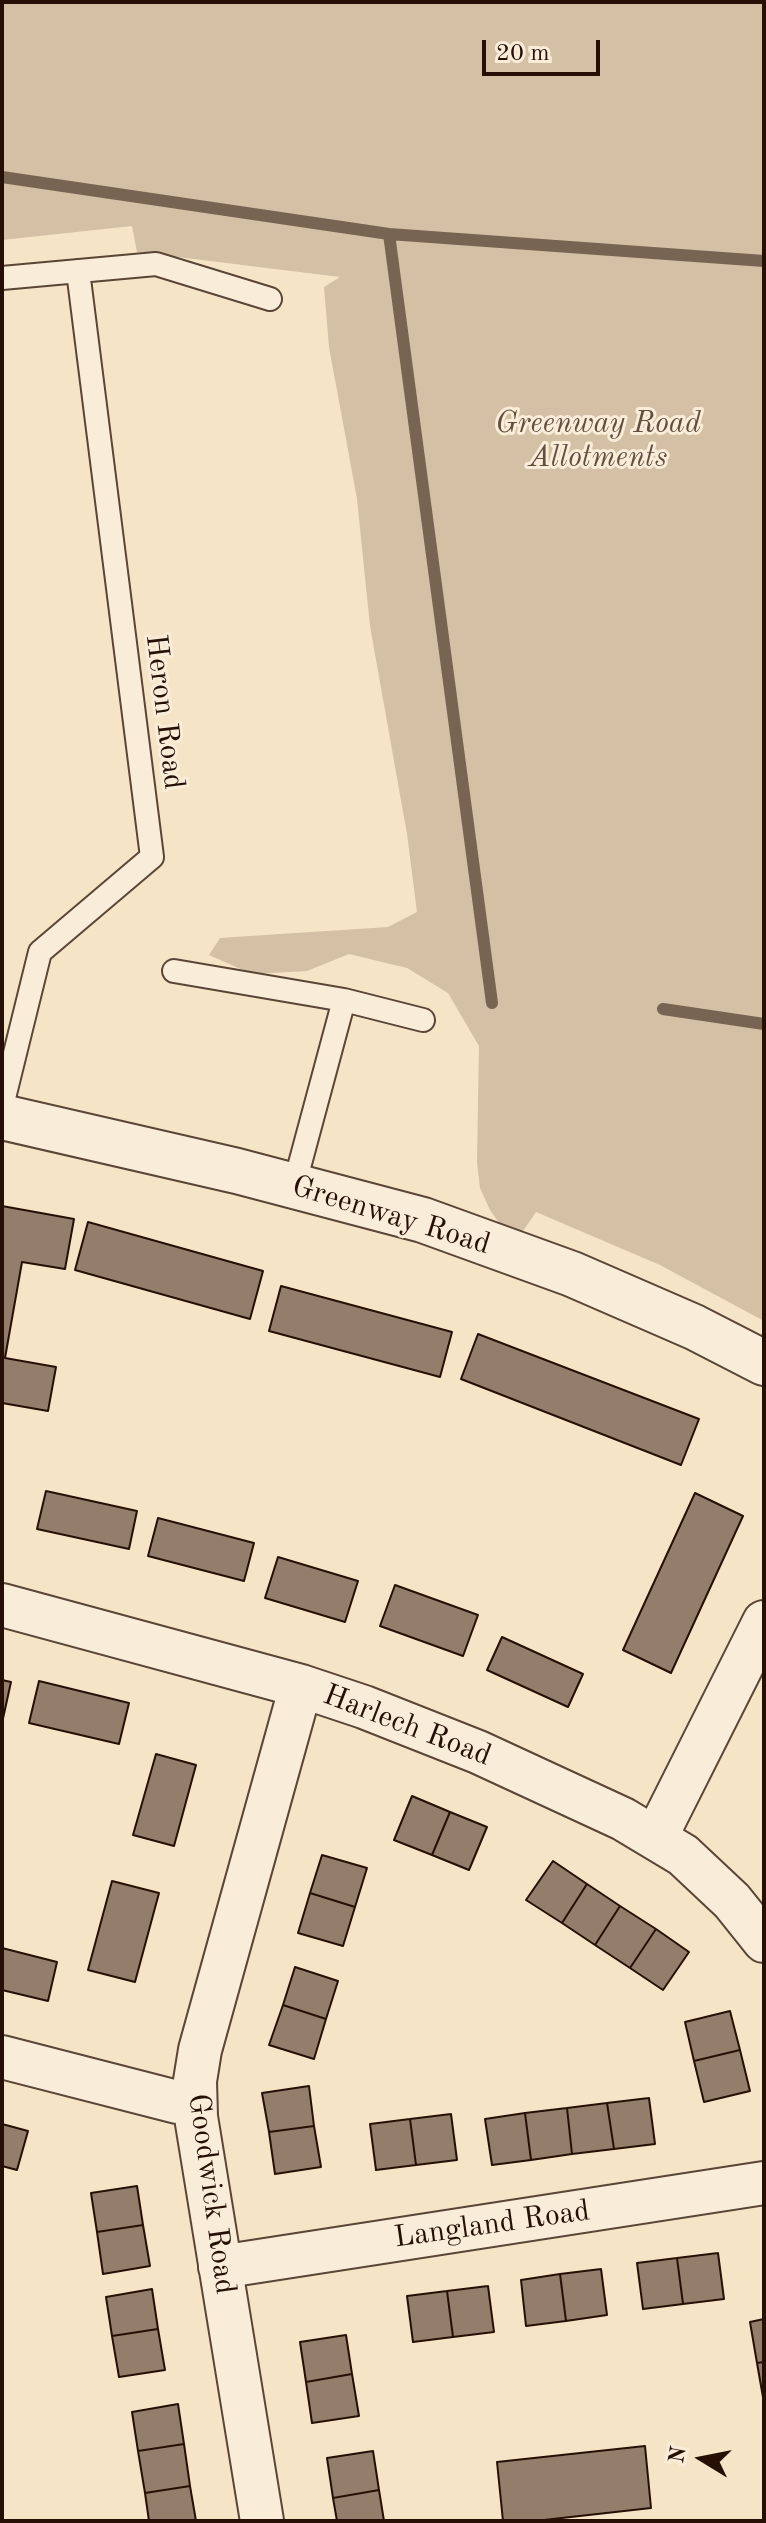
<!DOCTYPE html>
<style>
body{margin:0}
#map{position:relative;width:766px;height:2523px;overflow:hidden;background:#f6e4c6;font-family:"Old Standard TT",serif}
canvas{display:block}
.frame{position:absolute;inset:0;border:4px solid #261006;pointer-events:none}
.north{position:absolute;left:662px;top:2419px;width:80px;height:80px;-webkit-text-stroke:6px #f9edda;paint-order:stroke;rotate:280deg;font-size:22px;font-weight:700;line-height:32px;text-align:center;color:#261006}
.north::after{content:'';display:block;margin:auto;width:28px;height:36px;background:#261006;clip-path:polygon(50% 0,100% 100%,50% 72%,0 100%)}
.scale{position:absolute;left:482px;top:40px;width:118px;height:36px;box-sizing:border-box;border:4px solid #261006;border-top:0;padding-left:10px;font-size:24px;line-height:28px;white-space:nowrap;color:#261006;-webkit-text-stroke:6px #f9edda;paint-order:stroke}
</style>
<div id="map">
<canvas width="766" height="2523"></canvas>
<div class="frame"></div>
<div class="north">N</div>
<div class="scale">20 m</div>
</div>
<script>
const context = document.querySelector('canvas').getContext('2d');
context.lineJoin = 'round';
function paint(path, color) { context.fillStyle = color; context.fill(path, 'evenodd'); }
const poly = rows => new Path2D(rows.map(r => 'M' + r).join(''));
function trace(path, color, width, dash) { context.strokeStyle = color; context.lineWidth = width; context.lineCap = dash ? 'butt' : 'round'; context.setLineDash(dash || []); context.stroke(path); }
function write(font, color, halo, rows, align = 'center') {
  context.font = font + ' "Old Standard TT",serif'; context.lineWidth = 6; context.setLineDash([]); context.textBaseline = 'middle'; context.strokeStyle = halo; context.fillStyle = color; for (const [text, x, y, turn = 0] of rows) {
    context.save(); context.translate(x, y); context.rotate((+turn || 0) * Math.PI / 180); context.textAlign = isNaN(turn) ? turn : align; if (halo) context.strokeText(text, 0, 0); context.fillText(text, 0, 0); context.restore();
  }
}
const green = poly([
 [2,2,764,2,764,1321,660,1265,536,1212,523,1231,502,1227,490,1210,480,1188,477,1162,479,1046,448,993,407,968,349,954,307,971,252,974,209,955,220,938,388,927,417,912,407,834,370,626,357,499,329,347,324,287,340,277,137,252,132,226,2,240]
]);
const stream = poly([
 [2,177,389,234,764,261],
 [389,234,492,1003],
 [663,1009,764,1024]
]);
const building = poly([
 [2,1206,74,1219,65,1269,22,1262,5,1358,56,1367,48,1411,2,1403,2,1206],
 [88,1222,263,1271,250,1319,75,1270,88,1222],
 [281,1286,452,1332,440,1377,269,1331,281,1286],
 [478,1334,699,1419,681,1465,461,1379,478,1334],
 [46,1491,137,1511,129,1549,37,1529,46,1491],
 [695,1493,743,1516,671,1673,623,1650,695,1493],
 [158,1518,254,1543,244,1581,148,1556,158,1518],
 [278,1557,358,1581,345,1622,265,1598,278,1557],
 [395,1585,478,1615,463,1656,380,1626,395,1585],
 [502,1637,583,1674,568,1707,487,1670,502,1637],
 [2,1680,11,1682,2,1723,2,1680],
 [39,1681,129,1703,119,1744,29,1723,39,1681],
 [156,1754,196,1765,174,1846,133,1835,156,1754],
 [412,1796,450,1812,432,1855,394,1840,412,1796],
 [450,1812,487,1827,469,1870,432,1855,450,1812],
 [322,1855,367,1868,355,1907,310,1893,322,1855],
 [553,1861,587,1884,562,1923,526,1900,553,1861],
 [112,1881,159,1893,135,1982,88,1970,112,1881],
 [587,1884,620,1906,595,1945,562,1923,587,1884],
 [310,1893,355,1907,343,1946,298,1933,310,1893],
 [620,1906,656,1929,630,1968,595,1945,620,1906],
 [656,1929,689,1952,663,1990,630,1968,656,1929],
 [2,1948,57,1962,48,2001,2,1990,2,1948],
 [295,1967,338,1981,326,2019,283,2005,295,1967],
 [283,2005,326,2019,314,2059,269,2045,283,2005],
 [730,2011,740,2050,694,2061,685,2022,730,2011],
 [740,2050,750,2091,704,2102,694,2061,740,2050],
 [309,2086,314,2126,269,2132,262,2093,309,2086],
 [649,2098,655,2144,614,2149,607,2103,649,2098],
 [607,2103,614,2149,572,2154,567,2108,607,2103],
 [567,2108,572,2154,531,2160,525,2113,567,2108],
 [525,2113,531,2160,492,2165,485,2119,525,2113],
 [451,2114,457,2160,416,2165,410,2119,451,2114],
 [410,2119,416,2165,376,2170,370,2124,410,2119],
 [2,2124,28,2131,17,2170,2,2166,2,2124],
 [314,2126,321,2167,275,2174,269,2132,314,2126],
 [137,2186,143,2225,97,2232,91,2193,137,2186],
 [143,2225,150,2266,103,2274,97,2232,143,2225],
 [718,2253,724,2299,683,2304,677,2258,718,2253],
 [677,2258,683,2304,643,2309,637,2263,677,2258],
 [601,2269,607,2315,566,2321,560,2274,601,2269],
 [560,2274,566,2321,526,2326,521,2280,560,2274],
 [488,2286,494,2332,453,2337,447,2291,488,2286],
 [152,2289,158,2329,112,2336,106,2297,152,2289],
 [447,2291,453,2337,413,2342,407,2296,447,2291],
 [764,2319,764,2362,757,2363,750,2322,764,2319],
 [158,2329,165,2370,119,2377,112,2336,158,2329],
 [346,2335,352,2374,306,2382,300,2342,346,2335],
 [764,2362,764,2403,757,2363,764,2362],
 [352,2374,359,2416,312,2423,306,2382,352,2374],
 [178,2404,184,2444,138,2451,132,2412,178,2404],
 [184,2444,190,2486,145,2493,138,2451,184,2444],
 [645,2446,651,2508,535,2521,503,2521,497,2462,645,2446],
 [373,2451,379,2490,333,2498,327,2458,373,2451],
 [190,2486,196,2521,149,2521,145,2493,190,2486],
 [379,2490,384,2521,337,2521,333,2498,379,2490]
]);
const service = poly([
 [2,278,156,264,270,299],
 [174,971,344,1000,423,1020],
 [2,1106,40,952,152,857,78,271],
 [294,1186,344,1000]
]);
const minor = poly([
 [2,1605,301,1686,364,1707,478,1752,623,1819,683,1855,732,1901,764,1941],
 [656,1837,764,1622],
 [2,2057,177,2102,195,2101],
 [220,2267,764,2183],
 [262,2521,196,2117,195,2081,200,2050,301,1686]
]);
const tertiary = poly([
 [2,1117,237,1171,423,1220,572,1274,694,1327,764,1363]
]);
const parkNames = [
 ["Greenway Road",598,424],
 ["Allotments",598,458]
];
const streetNames = [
 ["Heron Road",164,712,83],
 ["Greenway Road",391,1216,17],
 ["Harlech Road",407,1726,21],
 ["Goodwick Road",211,2194,82],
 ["Langland Road",492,2225,-8]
];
paint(green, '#d3c0a5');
trace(stream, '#786452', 12);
paint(building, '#927e6a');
trace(building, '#261006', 2);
trace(service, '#5a4536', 26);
trace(minor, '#5a4536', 46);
trace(tertiary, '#5a4536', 48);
trace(service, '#f9edda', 22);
trace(minor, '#f9edda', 42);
trace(tertiary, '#f9edda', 44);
write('italic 30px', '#634e3e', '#f9edda', parkNames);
write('30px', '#261006', '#f9edda', streetNames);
</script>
